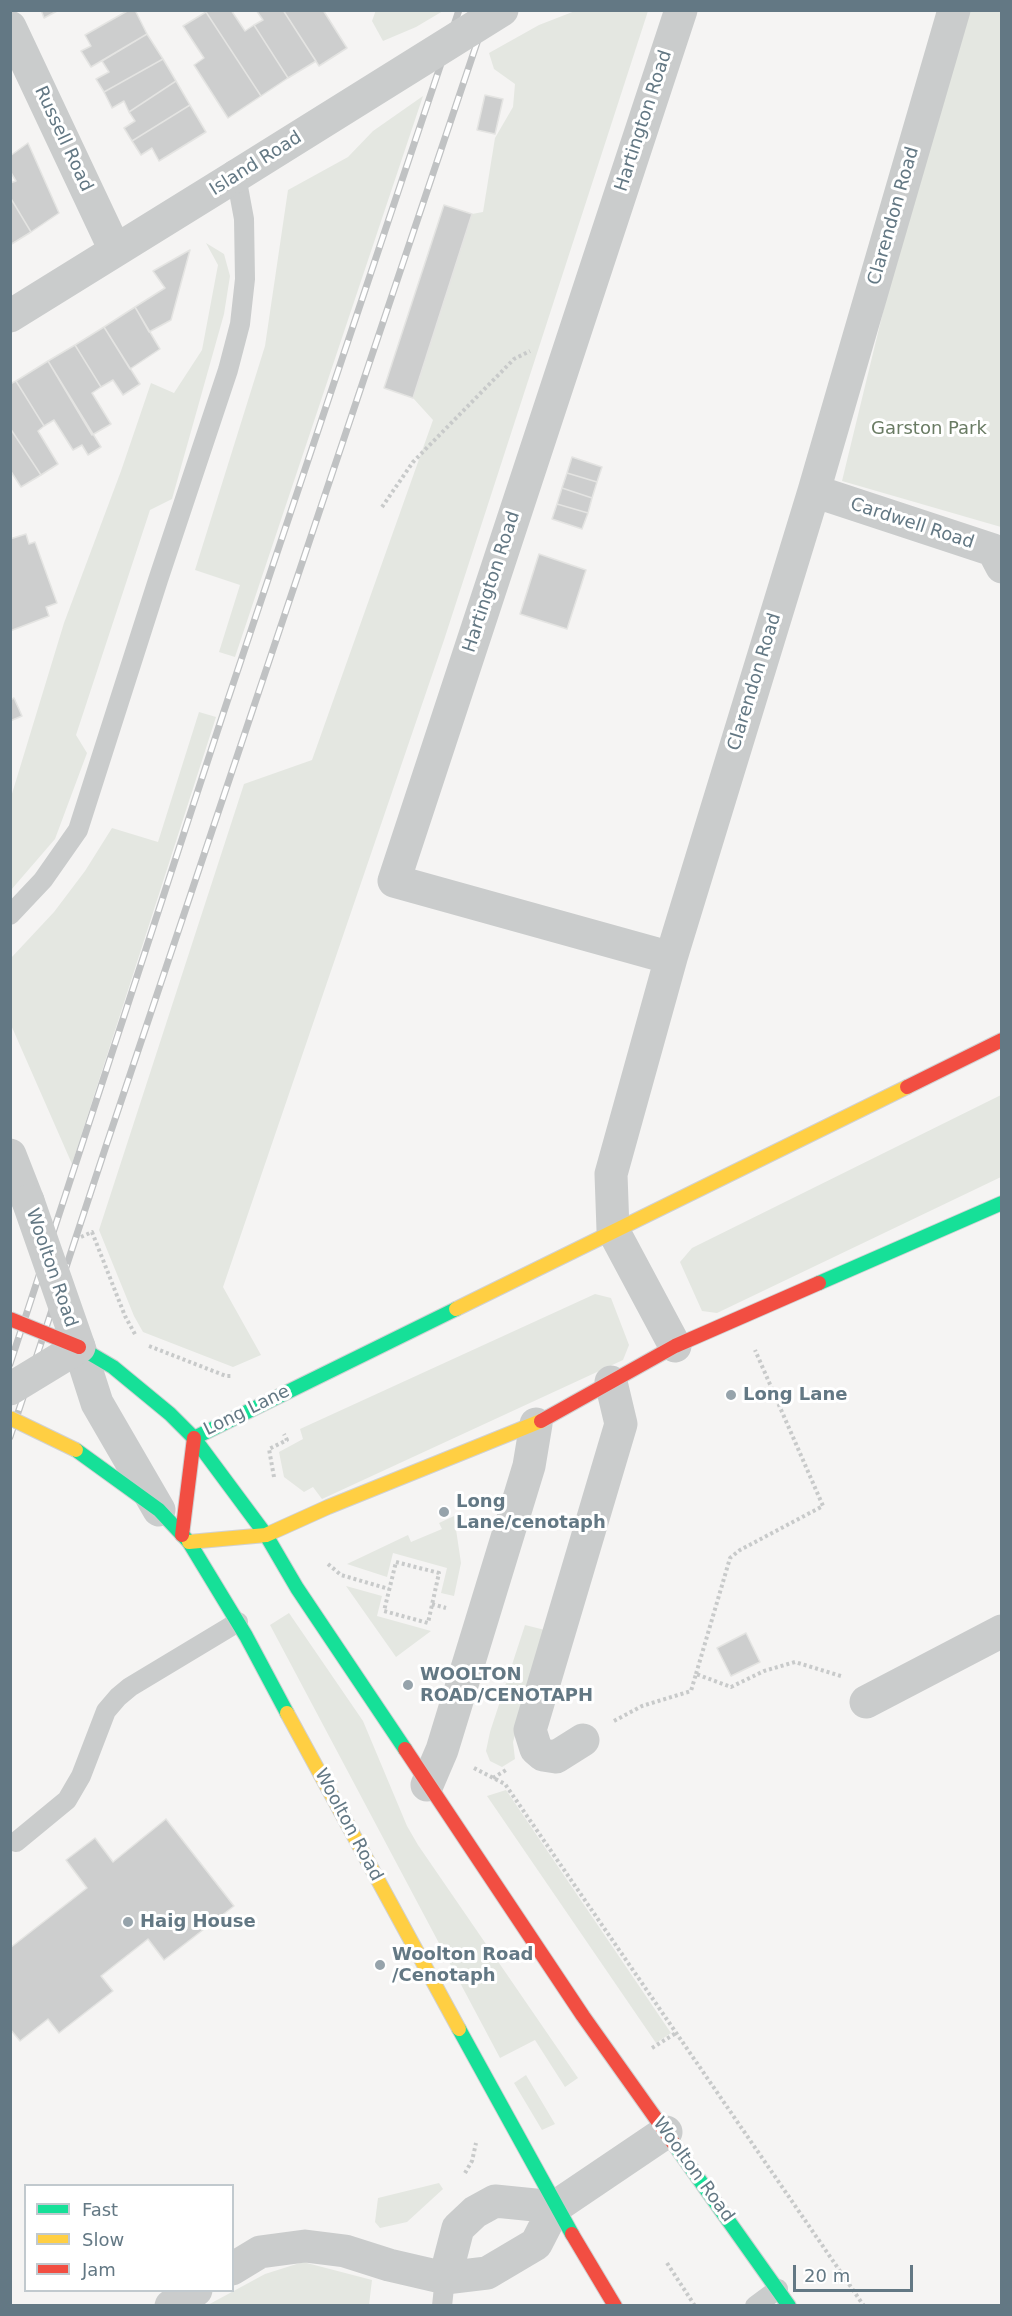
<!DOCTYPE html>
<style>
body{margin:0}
#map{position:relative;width:1012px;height:2316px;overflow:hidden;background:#f5f4f3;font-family:"DejaVu Sans",sans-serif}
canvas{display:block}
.frame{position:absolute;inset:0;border:12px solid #637884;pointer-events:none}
.legend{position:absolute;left:24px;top:2184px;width:210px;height:108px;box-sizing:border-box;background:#fff;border:2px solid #c1c9ce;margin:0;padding:8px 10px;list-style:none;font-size:18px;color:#637884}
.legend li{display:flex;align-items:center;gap:12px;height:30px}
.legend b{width:30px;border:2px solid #c1c9ce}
.scale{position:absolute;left:793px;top:2265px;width:120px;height:27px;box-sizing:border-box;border:3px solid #637884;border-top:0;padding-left:8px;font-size:18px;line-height:21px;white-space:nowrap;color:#637884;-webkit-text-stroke:4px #fff;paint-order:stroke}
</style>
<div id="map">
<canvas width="1012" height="2316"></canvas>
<div class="frame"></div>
<ul class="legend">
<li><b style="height:8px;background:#16e098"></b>Fast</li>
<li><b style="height:8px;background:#ffcf43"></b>Slow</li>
<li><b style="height:8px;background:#f24e42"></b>Jam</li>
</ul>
<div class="scale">20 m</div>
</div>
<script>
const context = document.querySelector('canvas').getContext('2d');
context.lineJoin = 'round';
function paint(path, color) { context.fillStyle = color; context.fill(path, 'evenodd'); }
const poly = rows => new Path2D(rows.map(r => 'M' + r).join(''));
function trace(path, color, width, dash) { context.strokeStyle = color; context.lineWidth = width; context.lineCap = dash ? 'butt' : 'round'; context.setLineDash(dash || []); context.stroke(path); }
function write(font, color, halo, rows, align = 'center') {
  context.font = font + ' "DejaVu Sans",sans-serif'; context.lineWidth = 6; context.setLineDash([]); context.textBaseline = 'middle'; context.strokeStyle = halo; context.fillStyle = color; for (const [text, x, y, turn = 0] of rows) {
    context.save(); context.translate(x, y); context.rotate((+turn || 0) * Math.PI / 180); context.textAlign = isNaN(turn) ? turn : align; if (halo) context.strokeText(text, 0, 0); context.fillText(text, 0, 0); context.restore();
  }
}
const green = poly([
 [376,10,443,10,443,11,416,27,383,41,372,21],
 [575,11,648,11,444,640,223,1287,261,1355,233,1367,143,1332,134,1316,99,1230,244,784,312,760,433,420,413,398,472,214,483,212,495,138,513,107,515,84,494,69,489,53,539,25],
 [956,11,1001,11,1001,527,842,481],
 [423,96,235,657,219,652,240,585,195,570,265,346,288,190,348,157,373,131],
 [206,243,224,254,230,276,224,314,172,499,150,510,76,735,87,753,55,839,11,890,11,797,64,623,121,471,151,383,174,393,202,350,218,265],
 [199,712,216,717,72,1164,11,1025,11,958,54,912,85,871,112,828,158,842],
 [1001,1095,1001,1177,717,1313,702,1311,680,1262,692,1248],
 [595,1294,611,1298,629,1345,623,1360,322,1499,313,1487,304,1492,284,1477,279,1452,303,1439,300,1429],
 [454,1516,461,1563,454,1596,441,1593,447,1568,393,1553,387,1577,347,1564,408,1535,411,1542,442,1529,439,1523],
 [346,1586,382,1596,377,1616,431,1631,396,1657],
 [289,1613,363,1721,407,1826,418,1845,578,2078,565,2087,535,2040,500,2058,270,1625],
 [525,1625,545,1630,513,1742,515,1759,502,1767,490,1761,486,1751,490,1732],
 [506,1790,671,2033,656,2043,487,1796],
 [526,2075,555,2124,542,2130,514,2083],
 [439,2183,443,2189,407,2222,380,2228,375,2222,378,2198],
 [303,2262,372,2280,369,2305,206,2306,265,2274]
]);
const building = poly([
 [41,10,59,10,44,18,41,10],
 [129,10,135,10,147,34,91,67,81,51,91,46,85,35,129,10],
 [208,10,231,10,245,31,254,25,288,78,261,96,206,12,208,10],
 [256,10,283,10,316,61,288,78,254,25,263,20,256,10],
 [283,10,323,10,347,48,319,66,283,10],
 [206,12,261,96,228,118,194,65,204,58,183,26,206,12],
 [147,34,163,59,104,92,96,79,109,72,102,61,147,34],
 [163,59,176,81,129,112,124,101,112,108,104,92,163,59],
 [176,81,190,105,132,141,124,128,135,121,129,112,176,81],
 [485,95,503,99,495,134,477,130,485,95],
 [190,105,206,132,159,161,152,148,141,155,132,141,190,105],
 [28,143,59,213,31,232,10,197,10,183,16,181,10,171,10,156,28,143],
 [10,197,31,232,10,245,10,197],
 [444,205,472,214,413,398,384,388,444,205],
 [190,250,171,320,149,332,135,307,165,288,153,271,190,250],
 [135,307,160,349,130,369,104,327,135,307],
 [104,327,140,384,123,395,113,380,101,387,75,345,104,327],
 [75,345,101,387,92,393,111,424,92,435,48,361,75,345],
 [48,361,101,447,88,455,82,445,73,450,54,420,44,426,16,381,48,361],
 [16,381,44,426,38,431,58,464,41,475,10,428,10,384,16,381],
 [10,428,41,475,21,487,10,470,10,428],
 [572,457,602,467,597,482,567,473,572,457],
 [567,473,597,482,592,498,562,488,567,473],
 [562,488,592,498,588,513,557,504,562,488],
 [557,504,588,513,582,529,552,519,557,504],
 [26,534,29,544,35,542,57,603,46,607,49,616,10,631,10,539,26,534],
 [539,554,586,570,567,629,520,614,539,554],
 [14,698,22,716,10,721,10,700,14,698],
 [746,1633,760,1662,731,1676,717,1648,746,1633],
 [166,1819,234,1906,164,1960,148,1939,101,1976,113,1991,59,2033,48,2019,20,2041,10,2029,10,1948,87,1888,66,1860,95,1838,113,1862,166,1819]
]);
const path = poly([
 [382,507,413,462,514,359,530,351],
 [81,1237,92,1232,125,1316,136,1336],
 [149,1346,226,1376,232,1376],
 [274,1477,269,1449,287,1440,284,1434],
 [396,1562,439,1573,428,1623,384,1611,396,1562],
 [328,1564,341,1575,389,1589],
 [432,1604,446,1608],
 [696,1674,730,1558,740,1550,823,1506,755,1350],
 [614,1721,642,1706,691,1691,696,1674,731,1687,764,1671,795,1662,841,1676],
 [474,1768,505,1784,864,2306],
 [493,1778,506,1770],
 [652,2048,676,2033],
 [465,2173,472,2161,476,2143],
 [667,2263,695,2306]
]);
const lane = poly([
 [10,915,43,880,78,830,158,580,228,370,240,324,245,279,244,219,236,176],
 [16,1842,67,1800,81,1776,106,1711,118,1697,130,1687,238,1622],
 [442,2306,445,2278],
 [755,2306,778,2289]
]);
const street = poly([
 [10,27,115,250],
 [10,316,236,176],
 [814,491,993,550,1002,567],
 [671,958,394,881,681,10],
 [10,1155,28,1201],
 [675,1346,613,1230,611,1174,671,958,814,491,954,10],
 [79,1347,97,1403,159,1510],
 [866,1702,1002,1631],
 [583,1740,556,1757,543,1755,536,1749,530,1730,621,1424,611,1382],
 [427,1785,442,1750,529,1466,536,1424],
 [232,2269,260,2252,305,2246,345,2251,389,2265,445,2278,487,2273,536,2244,555,2207,666,2132],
 [445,2278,458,2228,475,2212,495,2201,555,2207],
 [171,2306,196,2290]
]);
const fast = poly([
 [819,1283,1002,1203],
 [79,1347,113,1367,170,1414,194,1438,266,1535,297,1588,405,1749],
 [194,1438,456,1309],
 [76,1450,159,1510,189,1542,246,1636,287,1713],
 [459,2029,572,2234],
 [674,2144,789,2306]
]);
const slow = poly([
 [456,1309,907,1087],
 [189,1542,266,1535,328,1507,541,1421],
 [287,1713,459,2029]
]);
const jam = poly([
 [907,1087,1002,1040],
 [541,1421,675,1346,819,1283],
 [182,1535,194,1438],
 [405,1749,583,2016,674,2144],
 [572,2234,615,2306]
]);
const rail = poly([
 [10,1364,224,711,459,10],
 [10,1437,106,1146,488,10]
]);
const streetBridge = poly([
 [236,176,502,10],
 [10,1389,79,1347,28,1201]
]);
const slowBridge = poly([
 [10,1418,76,1450]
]);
const jamBridge = poly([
 [10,1319,79,1347]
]);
const markers = [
 [731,1395,6,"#96a3ab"],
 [444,1512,6,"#96a3ab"],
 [408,1685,6,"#96a3ab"],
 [128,1922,6,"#96a3ab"],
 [380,1965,6,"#96a3ab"]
];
const streetNames = [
 ["Hartington Road",644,121,-72],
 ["Russell Road",63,139,65],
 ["Island Road",256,164,-32],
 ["Clarendon Road",894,216,-74],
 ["Cardwell Road",912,524,18],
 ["Hartington Road",492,582,-72],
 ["Clarendon Road",755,682,-73],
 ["Woolton Road",51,1268,71],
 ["Long Lane",247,1411,-26],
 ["Woolton Road",348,1825,62],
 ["Woolton Road",693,2170,54]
];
const parkNames = [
 ["Garston Park",929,429]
];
const poiNames = [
 ["Long Lane",743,1395],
 ["Long",456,1502],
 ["Lane/cenotaph",456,1523],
 ["WOOLTON",420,1675],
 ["ROAD/CENOTAPH",420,1696],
 ["Haig House",140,1922],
 ["Woolton Road",392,1955],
 ["/Cenotaph",392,1976]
];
paint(green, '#e4e7e1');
paint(building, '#cdcece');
trace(building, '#e4e4e2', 1.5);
trace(fast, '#d0d1d2', 16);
trace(slow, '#d0d1d2', 16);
trace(jam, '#d0d1d2', 16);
trace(path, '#c8caca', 4, [3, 3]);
trace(lane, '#cacccc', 20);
trace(street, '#cacccc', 33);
trace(fast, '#16e098', 14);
trace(slow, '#ffcf43', 14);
trace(jam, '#f24e42', 14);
trace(rail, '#c0c2c3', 7);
trace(rail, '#fff', 4.5, [14]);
trace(slowBridge, '#d0d1d2', 16, []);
trace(jamBridge, '#d0d1d2', 16, []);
trace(streetBridge, '#cacccc', 33);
trace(slowBridge, '#ffcf43', 14);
trace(jamBridge, '#f24e42', 14);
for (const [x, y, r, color] of markers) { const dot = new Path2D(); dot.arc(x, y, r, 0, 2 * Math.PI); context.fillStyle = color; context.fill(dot); trace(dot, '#fff', 2); }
write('18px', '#637884', '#fff', streetNames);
write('18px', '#697b63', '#fff', parkNames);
write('bold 18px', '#637884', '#fff', poiNames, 'left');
</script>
